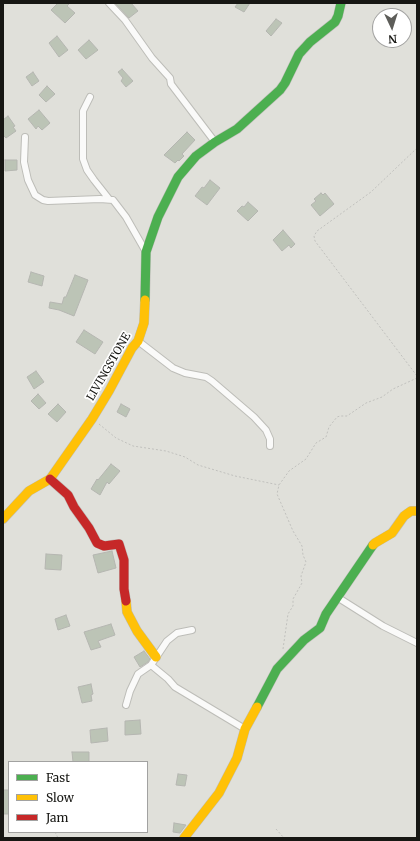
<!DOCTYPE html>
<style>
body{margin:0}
#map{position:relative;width:420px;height:841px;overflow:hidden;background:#e0e0da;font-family:Merriweather,serif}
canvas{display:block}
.frame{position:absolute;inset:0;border:4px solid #171713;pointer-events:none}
.legend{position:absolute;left:8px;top:761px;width:140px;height:72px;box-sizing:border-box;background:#fff;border:1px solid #a2a2a1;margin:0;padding:5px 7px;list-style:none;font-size:12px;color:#171713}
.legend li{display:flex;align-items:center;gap:8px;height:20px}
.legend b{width:20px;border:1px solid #a2a2a1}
.north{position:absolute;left:372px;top:8px;width:40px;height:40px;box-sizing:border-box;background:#fff;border:1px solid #a2a2a1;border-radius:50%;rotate:176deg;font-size:11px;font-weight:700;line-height:16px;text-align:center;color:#171713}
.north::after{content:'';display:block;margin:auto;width:14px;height:18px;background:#5d5d59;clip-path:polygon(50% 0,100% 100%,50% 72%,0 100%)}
</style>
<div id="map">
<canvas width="420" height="841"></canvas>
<div class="frame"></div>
<ul class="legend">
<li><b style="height:5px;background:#4caf50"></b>Fast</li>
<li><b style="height:5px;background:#ffc107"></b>Slow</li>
<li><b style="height:5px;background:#c62828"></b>Jam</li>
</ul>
<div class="north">N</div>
</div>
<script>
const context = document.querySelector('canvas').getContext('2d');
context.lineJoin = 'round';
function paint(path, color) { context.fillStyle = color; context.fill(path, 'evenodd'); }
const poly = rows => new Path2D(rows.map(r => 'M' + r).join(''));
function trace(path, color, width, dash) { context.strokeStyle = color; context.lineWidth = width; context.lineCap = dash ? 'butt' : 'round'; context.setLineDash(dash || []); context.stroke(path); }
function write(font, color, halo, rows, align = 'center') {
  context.font = font + ' Merriweather,serif'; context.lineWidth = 3.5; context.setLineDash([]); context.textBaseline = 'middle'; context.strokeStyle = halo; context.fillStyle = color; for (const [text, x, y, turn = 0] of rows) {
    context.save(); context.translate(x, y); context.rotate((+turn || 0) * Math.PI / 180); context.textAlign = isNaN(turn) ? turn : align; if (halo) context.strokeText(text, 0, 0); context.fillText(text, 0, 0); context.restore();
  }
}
const building = poly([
 [58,3,70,3,67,6,75,13,65,23,51,10,58,3],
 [115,3,131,3,138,11,129,18,115,3],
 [238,3,250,3,244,12,235,7,238,3],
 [276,19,282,23,271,36,266,31,276,19],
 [57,36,68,50,59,57,49,43,57,36],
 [89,40,98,50,86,59,78,50,89,40],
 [122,69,133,81,126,87,121,81,123,78,118,72,122,69],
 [33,72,39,81,32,86,26,77,33,72],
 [47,86,55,94,46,102,39,95,47,86],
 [39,110,50,123,42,130,38,126,36,129,28,119,39,110],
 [8,116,15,126,13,127,16,131,6,138,3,135,3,120,8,116],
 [187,132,195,140,182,154,184,156,179,161,178,160,175,163,164,155,187,132],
 [5,160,17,160,17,170,5,171,5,160],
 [210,180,220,188,207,205,195,196,202,187,204,188,210,180],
 [321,193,323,195,325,193,334,204,320,216,311,205,316,201,314,199,321,193],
 [248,202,258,211,248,221,237,211,242,206,244,207,248,202],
 [283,230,295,244,291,248,289,245,282,251,273,240,283,230],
 [31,272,44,276,42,286,28,282,31,272],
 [75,275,88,280,74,316,59,310,49,308,50,302,62,304,64,297,66,297,75,275],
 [84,330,103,342,95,354,76,342,84,330],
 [36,371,44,382,34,389,27,377,36,371],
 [38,394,46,403,39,409,31,401,38,394],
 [58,404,66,412,57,422,48,414,58,404],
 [121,404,130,409,126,417,117,412,121,404],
 [111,464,120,471,109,484,107,482,100,495,91,489,97,479,98,480,111,464],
 [112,551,116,568,98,573,93,555,112,551],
 [46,554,62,555,61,570,45,569,46,554],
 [66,615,70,626,58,630,55,619,66,615],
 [111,624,115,635,98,641,101,647,91,650,84,632,111,624],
 [144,651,150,659,148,662,140,667,134,657,144,651],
 [91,684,93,694,91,695,92,701,82,703,78,687,91,684],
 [140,720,141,734,125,735,125,721,140,720],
 [107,728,108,741,91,743,90,730,107,728],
 [72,752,89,752,89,762,73,762,72,752],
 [178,774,187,775,185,786,176,785,178,774],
 [3,790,9,790,9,814,3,814,3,790],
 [174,823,186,825,180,833,173,832,174,823]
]);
const path = poly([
 [417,148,371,192,317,231,314,236,315,241,417,376],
 [99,424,116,438,133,446,166,451,185,457,198,465,235,476,279,485],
 [283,649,288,614,293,606,293,599,302,583,301,576,306,562,303,555,302,546,293,531,277,494,279,485,289,471,306,459,316,443,326,437,329,427,337,417,340,416,347,416,366,403,382,397,393,389,417,378],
 [276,829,284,838],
 [55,832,58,838]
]);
const street = poly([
 [109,3,125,20,152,58,170,78,171,84,215,142],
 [90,97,83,111,83,159,87,170,94,180,109,199],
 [25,137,24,162,28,180,35,195,43,200,48,201,100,199,113,200,126,217,146,252],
 [138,341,173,368,185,373,206,377,212,381,254,417,266,430,270,439,270,446],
 [337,597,383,626,417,643],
 [151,665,168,679,175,687,245,729],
 [126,705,130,691,138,674,151,665,167,641,177,633,192,630]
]);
const fast = poly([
 [145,300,146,252,158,217,178,177,196,156,215,142,237,129,280,90,285,83,299,54,310,42,335,22,338,16,341,3],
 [257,707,277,669,304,640,320,628,326,614,373,545]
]);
const slow = poly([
 [3,519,29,491,50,479,92,419,109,391,132,348,138,341,144,323,145,300],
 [373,545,375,543,392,533,404,516,411,511,417,511],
 [126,601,127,612,137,631,156,657],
 [184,838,219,793,237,758,245,729,257,707]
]);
const jam = poly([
 [50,479,68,495,74,507,89,528,97,543,104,546,119,544,124,560,124,589,126,601]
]);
const streetNames = [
 ["LIVINGSTONE",109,367,-60]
];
paint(building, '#bcc4b6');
trace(building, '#b5b6b1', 1);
trace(street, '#bdbdb8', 8);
trace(fast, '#bdbdb8', 10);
trace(slow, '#bdbdb8', 10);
trace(jam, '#bdbdb8', 10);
trace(path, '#c0c0bd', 1, [2, 2]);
trace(street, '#fafaf9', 6);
trace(fast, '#4caf50', 9);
trace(slow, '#ffc107', 9);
trace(jam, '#c62828', 9);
write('11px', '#171713', '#fff', streetNames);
</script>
